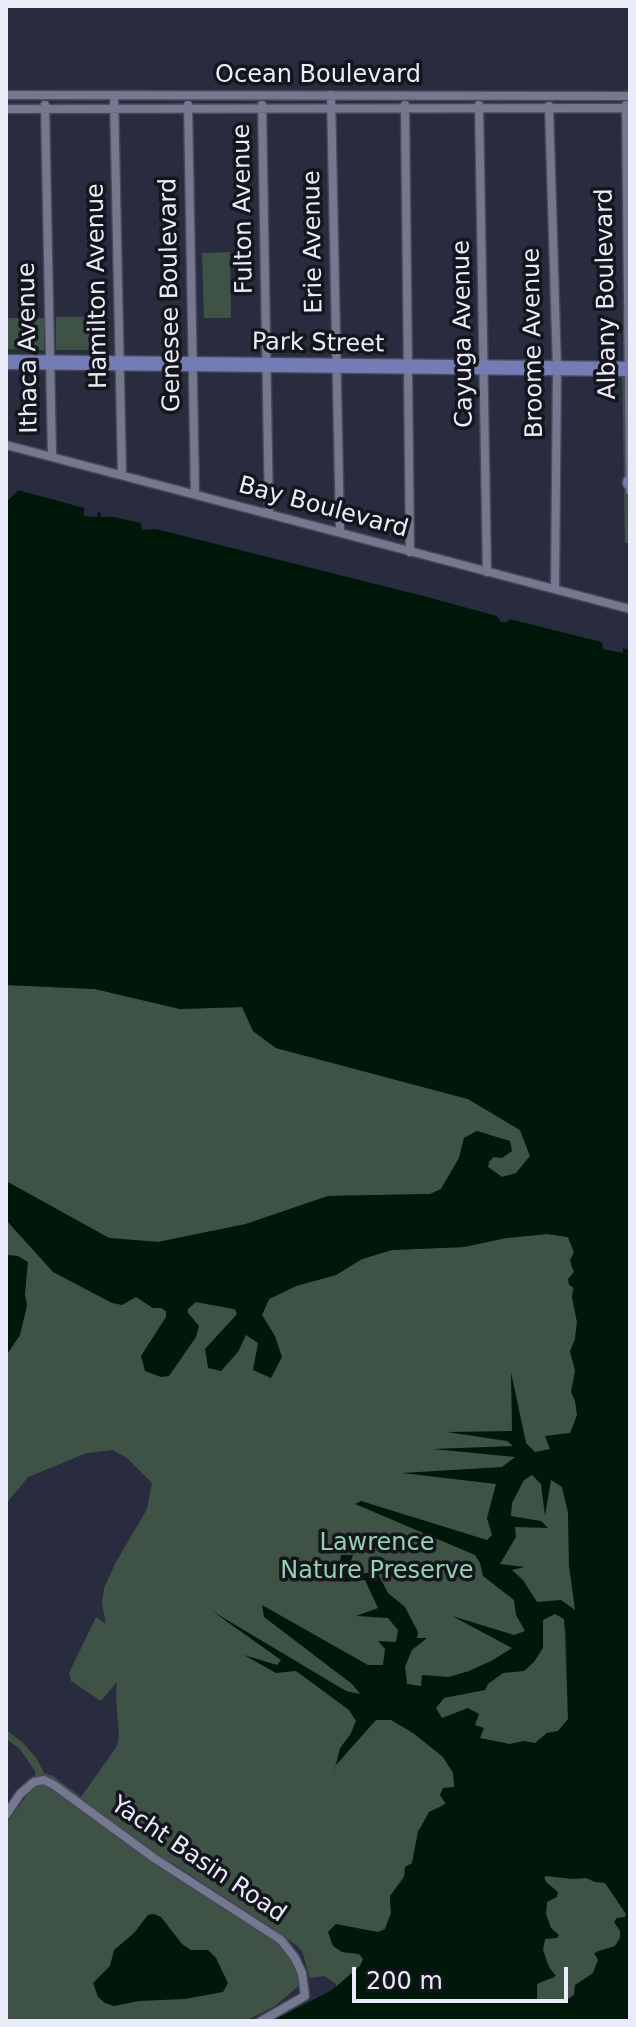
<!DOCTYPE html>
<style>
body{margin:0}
#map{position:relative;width:636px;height:2027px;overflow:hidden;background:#292c3e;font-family:"DejaVu Sans",sans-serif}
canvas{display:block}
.frame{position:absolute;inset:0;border:8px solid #eaedf9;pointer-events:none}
.scale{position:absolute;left:352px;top:1967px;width:216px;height:36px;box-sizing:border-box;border:4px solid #eaedf9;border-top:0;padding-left:10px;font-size:24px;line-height:28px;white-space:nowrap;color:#eaedf9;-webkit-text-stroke:6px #14151d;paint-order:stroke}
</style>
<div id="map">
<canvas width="636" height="2027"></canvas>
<div class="frame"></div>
<div class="scale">200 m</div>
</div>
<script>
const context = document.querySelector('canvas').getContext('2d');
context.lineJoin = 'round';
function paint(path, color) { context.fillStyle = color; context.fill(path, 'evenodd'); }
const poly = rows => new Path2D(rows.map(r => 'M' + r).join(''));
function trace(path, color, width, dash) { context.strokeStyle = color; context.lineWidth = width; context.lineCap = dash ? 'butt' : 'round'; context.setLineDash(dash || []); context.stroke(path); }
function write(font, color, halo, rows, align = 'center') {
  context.font = font + ' "DejaVu Sans",sans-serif'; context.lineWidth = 7; context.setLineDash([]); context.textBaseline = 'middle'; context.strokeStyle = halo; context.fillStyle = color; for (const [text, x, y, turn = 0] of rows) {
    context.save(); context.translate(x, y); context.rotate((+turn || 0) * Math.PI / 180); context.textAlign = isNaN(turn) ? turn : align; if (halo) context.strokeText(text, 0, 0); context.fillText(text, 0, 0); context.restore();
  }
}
const green = poly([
 [230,252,231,318,204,318,202,253],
 [56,317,99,317,100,350,56,350],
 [7,318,44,318,44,350,7,349],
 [622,371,630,371,630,543,625,543],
 [6,985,95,989,180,1009,242,1007,253,1031,276,1048,468,1099,520,1130,530,1156,516,1174,502,1177,488,1167,489,1162,510,1142,477,1131,464,1138,459,1158,441,1189,430,1194,328,1196,246,1224,158,1242,109,1238,6,1181],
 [6,1220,54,1272,131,1298,136,1297,153,1308,161,1308,166,1311,167,1317,141,1356,199,1326,188,1314,188,1309,196,1302,262,1315,269,1299,296,1286,336,1275,362,1259,392,1250,464,1247,506,1238,547,1234,568,1237,574,1252,571,1265,574,1272,572,1297,577,1322,575,1340,570,1351,576,1371,577,1415,562,1487,568,1512,569,1565,576,1611,564,1619,568,1719,558,1731,547,1733,535,1743,524,1741,510,1744,437,1810,418,1831,412,1864,390,1896,391,1913,385,1929,342,1952,359,1954,364,1959,360,1966,336,1987,336,1984,325,1976,310,1978,302,1951,295,1944,171,1862,169,1864,140,1843,138,1845,289,1948,303,1982,275,2006,245,2021,6,2021,6,1824,27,1795,36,1787,35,1771,19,1748,6,1739,6,1730,22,1742,37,1759,44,1773,53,1776,81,1797,117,1746,119,1735,116,1697,117,1682,101,1701,71,1681,69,1673,96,1617,106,1624,102,1603,104,1588,116,1562,147,1509,152,1483,127,1458,113,1450,87,1453,28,1477,6,1504],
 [547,1876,573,1879,586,1877,595,1882,605,1882,626,1914,620,1938,615,1946,597,1951,598,1960,593,1973,574,1995,568,1999,546,2001,537,1999,535,1992,539,1981,554,1978,543,1950,545,1939,551,1937,546,1914,547,1901,557,1897,546,1882,544,1877]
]);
const water = poly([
 [18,490,84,508,84,516,97,517,98,512,100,512,101,517,114,517,141,523,142,530,156,529,427,597,497,616,501,622,507,622,510,619,602,642,603,649,623,653,623,648,630,650,630,2021,272,2021,332,1990,360,1966,363,1959,359,1954,342,1952,333,1946,328,1932,336,1924,378,1932,385,1929,391,1913,390,1896,404,1878,405,1867,412,1863,418,1832,429,1812,446,1804,440,1795,443,1788,454,1787,453,1773,443,1757,413,1733,391,1720,376,1720,336,1765,333,1776,340,1748,350,1735,356,1721,349,1710,296,1671,276,1673,244,1655,277,1665,281,1660,212,1611,346,1691,360,1694,352,1684,264,1617,262,1605,368,1665,383,1665,385,1649,378,1641,396,1642,398,1630,388,1618,356,1616,378,1608,365,1580,344,1582,338,1571,341,1555,353,1555,348,1570,358,1574,377,1572,388,1593,405,1607,418,1632,417,1638,427,1638,412,1650,405,1667,407,1684,421,1686,422,1675,449,1677,469,1671,491,1661,512,1648,452,1616,514,1635,525,1631,516,1615,514,1600,483,1576,480,1563,475,1555,355,1504,361,1501,487,1540,492,1535,487,1518,496,1484,402,1473,502,1467,515,1457,433,1449,513,1446,507,1441,447,1432,512,1431,511,1372,526,1443,535,1452,550,1449,545,1436,570,1433,577,1415,575,1401,571,1392,575,1371,570,1351,575,1339,577,1322,572,1297,574,1288,569,1285,568,1279,574,1272,570,1260,574,1252,568,1237,547,1234,506,1238,464,1247,392,1250,362,1259,336,1275,296,1286,269,1299,262,1315,275,1336,282,1357,271,1378,253,1370,258,1343,246,1335,238,1352,221,1371,208,1368,205,1349,237,1314,235,1309,196,1302,188,1309,188,1313,199,1326,196,1337,169,1376,161,1377,145,1371,141,1356,166,1317,166,1311,161,1308,153,1308,136,1297,122,1305,112,1303,53,1272,6,1220,6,1181,109,1238,158,1242,246,1224,328,1196,430,1194,441,1189,459,1158,464,1138,477,1131,510,1141,512,1151,502,1158,493,1157,489,1162,488,1167,502,1177,516,1173,530,1156,520,1130,468,1099,276,1048,253,1031,242,1007,180,1009,95,989,6,985,6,503],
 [532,1475,541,1484,545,1516,551,1480,562,1487,568,1512,569,1565,575,1610,561,1600,537,1602,523,1580,512,1570,525,1567,500,1564,516,1537,515,1527,548,1528,541,1521,511,1516,512,1503,524,1480],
 [555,1614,564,1619,566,1635,568,1719,558,1731,547,1733,535,1743,524,1741,510,1744,480,1738,484,1728,475,1725,479,1714,468,1708,442,1718,436,1708,444,1698,485,1690,488,1684,503,1673,524,1671,534,1662,543,1648,543,1620],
 [547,1876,573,1879,586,1878,595,1882,605,1883,626,1914,625,1917,617,1918,614,1922,620,1931,620,1938,615,1946,594,1953,598,1960,593,1973,575,1985,574,1995,568,1999,546,2001,537,1999,537,1984,556,1976,548,1966,543,1950,545,1939,557,1938,559,1935,551,1928,546,1914,547,1902,557,1897,558,1892,546,1882,544,1877],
 [9,1255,18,1256,28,1262,25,1294,27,1306,20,1335,6,1356,6,1257],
 [154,1914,161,1917,182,1944,191,1950,208,1950,216,1958,228,1983,223,1992,185,1999,139,2001,114,2006,105,2003,98,1997,93,1983,110,1966,114,1950,134,1933,148,1915]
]);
const minor = poly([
 [6,95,630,96],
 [331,95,340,532],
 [114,96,122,475],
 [45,105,52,456],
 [188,105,195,494],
 [262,105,269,513],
 [405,105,410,552],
 [479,105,487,572],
 [626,105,630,491],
 [549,106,557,368,555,589],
 [6,109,630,108],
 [6,445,630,609],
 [6,1815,20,1794,34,1782,44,1780,54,1785,154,1858,281,1940,295,1958,302,1973,305,1996,261,2021]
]);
const trunk = poly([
 [6,362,630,369],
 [630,483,630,482]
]);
const streetNames = [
 ["Ocean Boulevard",318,76],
 ["Fulton Avenue",244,209,-91],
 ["Erie Avenue",314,242,-91],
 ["Hamilton Avenue",98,286,-91],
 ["Albany Boulevard",607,294,-91],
 ["Genesee Boulevard",171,295,-91],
 ["Cayuga Avenue",464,334,-91],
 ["Broome Avenue",534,343,-91],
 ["Park Street",318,344,1],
 ["Ithaca Avenue",29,348,-91],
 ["Bay Boulevard",323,508,15],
 ["Yacht Basin Road",198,1860,34]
];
const parkNames = [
 ["Lawrence",377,1544],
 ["Nature Preserve",377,1572]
];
paint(green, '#3e5345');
paint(water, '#00180a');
trace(minor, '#464858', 11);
trace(trunk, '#464858', 17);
trace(minor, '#75798f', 8);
trace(trunk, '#747cb6', 14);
write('24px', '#eaedf9', '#14151d', streetNames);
write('24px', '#93d2aa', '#14151d', parkNames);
</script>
